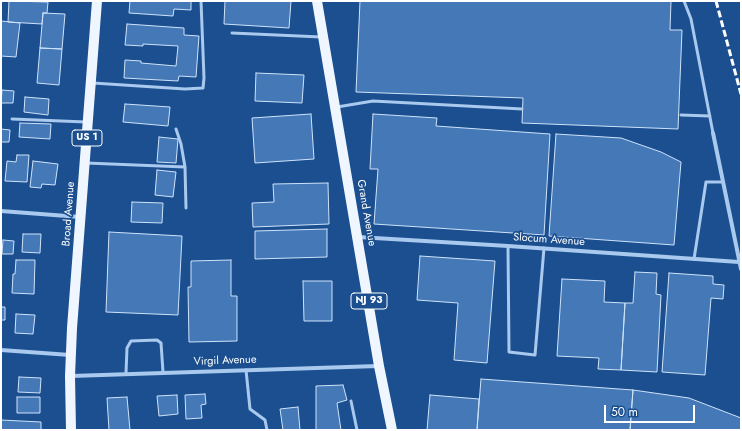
<!DOCTYPE html>
<style>
body{margin:0}
#map{position:relative;width:742px;height:431px;overflow:hidden;background:#1b4f8f;font-family:Jost,sans-serif}
canvas{display:block}
.frame{position:absolute;inset:0;border:2px solid #fff;pointer-events:none}
.scale{position:absolute;left:604px;top:405px;width:91px;height:18px;box-sizing:border-box;border:2px solid #fff;border-top:0;padding-left:5px;font-size:12px;line-height:14px;white-space:nowrap;color:#fff;-webkit-text-stroke:3px #1b4f8f;paint-order:stroke}
</style>
<div id="map">
<canvas width="742" height="431"></canvas>
<div class="frame"></div>
<div class="scale">50 m</div>
</div>
<script>
const context = document.querySelector('canvas').getContext('2d');
context.lineJoin = 'round';
function paint(path, color) { context.fillStyle = color; context.fill(path, 'evenodd'); }
const poly = rows => new Path2D(rows.map(r => 'M' + r).join(''));
function trace(path, color, width, dash) { context.strokeStyle = color; context.lineWidth = width; context.lineCap = dash ? 'butt' : 'round'; context.setLineDash(dash || []); context.stroke(path); }
function write(font, color, halo, rows, align = 'center') {
  context.font = font + ' Jost,sans-serif'; context.lineWidth = 3.5; context.setLineDash([]); context.textBaseline = 'middle'; context.strokeStyle = halo; context.fillStyle = color; for (const [text, x, y, turn = 0] of rows) {
    context.save(); context.translate(x, y); context.rotate((+turn || 0) * Math.PI / 180); context.textAlign = isNaN(turn) ? turn : align; if (halo) context.strokeText(text, 0, 0); context.fillText(text, 0, 0); context.restore();
  }
}
const building = poly([
 [9,1,48,2,47,13,43,13,42,24,8,22,9,1],
 [130,1,191,1,191,10,174,9,173,16,129,13,130,1],
 [225,1,291,1,289,28,224,24,225,1],
 [360,1,671,1,670,30,682,30,678,129,522,123,523,98,356,92,360,1],
 [43,13,65,14,62,49,40,48,43,13],
 [1,21,20,23,16,57,1,56,1,21],
 [127,24,184,28,184,35,199,36,196,77,179,76,178,81,124,78,125,60,141,61,141,63,176,66,178,46,143,44,143,46,125,45,127,24],
 [40,48,62,49,59,85,37,83,40,48],
 [256,73,304,75,302,103,255,101,256,73],
 [2,90,14,91,13,103,1,103,2,90],
 [25,97,49,99,48,115,24,112,25,97],
 [125,104,170,107,168,126,123,122,125,104],
 [311,114,314,159,255,163,252,118,311,114],
 [373,114,437,118,436,126,550,134,544,235,374,224,378,169,370,169,373,114],
 [20,123,51,124,50,139,19,137,20,123],
 [1,129,10,130,9,142,1,142,1,129],
 [556,134,621,138,661,152,681,162,674,245,549,236,556,134],
 [159,137,178,139,176,163,157,162,159,137],
 [17,155,29,155,27,182,5,181,7,161,16,162,17,155],
 [33,161,58,164,55,185,42,184,41,188,30,187,33,161],
 [157,170,176,172,173,197,155,195,157,170],
 [328,183,329,224,253,227,252,203,274,202,273,184,328,183],
 [132,202,163,203,162,223,131,222,132,202],
 [327,229,327,257,255,259,255,231,327,229],
 [109,232,182,236,178,315,106,312,109,232],
 [23,234,41,234,40,253,22,252,23,234],
 [3,240,14,241,13,254,2,254,3,240],
 [420,256,495,261,487,363,454,360,458,303,417,300,420,256],
 [16,260,35,260,34,294,12,293,13,274,15,274,16,260],
 [231,260,231,296,237,296,237,341,189,342,188,287,191,287,191,261,231,260],
 [635,272,657,273,656,294,661,295,657,372,621,370,625,303,633,303,635,272],
 [669,273,713,276,713,284,724,285,723,299,711,298,705,375,662,372,669,273],
 [562,279,605,281,604,302,625,303,621,370,598,369,599,358,557,356,562,279],
 [303,281,332,281,332,321,304,321,303,281],
 [1,307,5,307,5,320,1,320,1,307],
 [16,314,35,315,33,334,15,333,16,314],
 [19,377,41,378,40,393,18,392,19,377],
 [481,379,633,390,630,430,477,430,481,379],
 [343,385,347,400,337,403,341,430,316,430,316,386,343,385],
 [633,390,689,398,741,418,741,430,630,430,633,390],
 [205,394,206,404,201,405,202,418,186,419,185,395,205,394],
 [177,395,178,414,159,416,157,396,177,395],
 [430,395,479,399,477,430,427,430,430,395],
 [17,397,40,397,40,413,17,413,17,397],
 [127,397,130,430,109,430,107,398,127,397],
 [298,407,300,430,283,430,280,409,298,407],
 [1,420,41,422,41,430,1,430,1,420]
]);
const lane = poly([
 [684,1,691,19,713,133],
 [232,33,321,37],
 [93,83,185,89,203,88,204,78,201,1],
 [337,107,373,101,522,109],
 [681,115,710,116],
 [12,119,86,122],
 [176,129,181,144,185,167],
 [86,163,185,167,186,208],
 [508,246,509,352,535,355,544,248],
 [694,259,706,182,723,182],
 [246,370,250,409,265,420,267,430],
 [126,373,127,348,131,341,157,340,161,343,163,372],
 [351,401,357,430]
]);
const street = poly([
 [713,133,741,269],
 [1,211,80,217],
 [358,237,508,246,739,262],
 [1,350,70,355],
 [71,376,378,366]
]);
const primary = poly([
 [317,1,379,366,392,430],
 [71,430,70,376,72,328,97,1]
]);
const rail = poly([
 [716,1,741,94]
]);
const shields = [
 [87,138,30],
 [369,301,36]
];
const shieldNames = [
 ["US 1",87,138],
 ["NJ 93",369,301]
];
const streetNames = [
 ["Grand Avenue",366,213,80],
 ["Broad Avenue",69,214,-86],
 ["Slocum Avenue",549,240,4],
 ["Virgil Avenue",225,361,-2]
];
paint(building, '#4478b7');
trace(building, '#cfe3fa', 1);
trace(lane, '#a9c9ee', 3);
trace(street, '#a9c9ee', 4);
trace(primary, '#f0f6ff', 10);
trace(rail, '#fff', 3, [7, 3]);
for (const [x, y, w] of shields) { const box = new Path2D(); box.roundRect(x - w / 2, y - 8, w, 16, 3); context.fillStyle = '#1b4f8f'; context.fill(box); trace(box, '#fff', 1); }
write('bold 10px', '#fff', null, shieldNames);
write('11px', '#fff', '#1b4f8f', streetNames);
</script>
